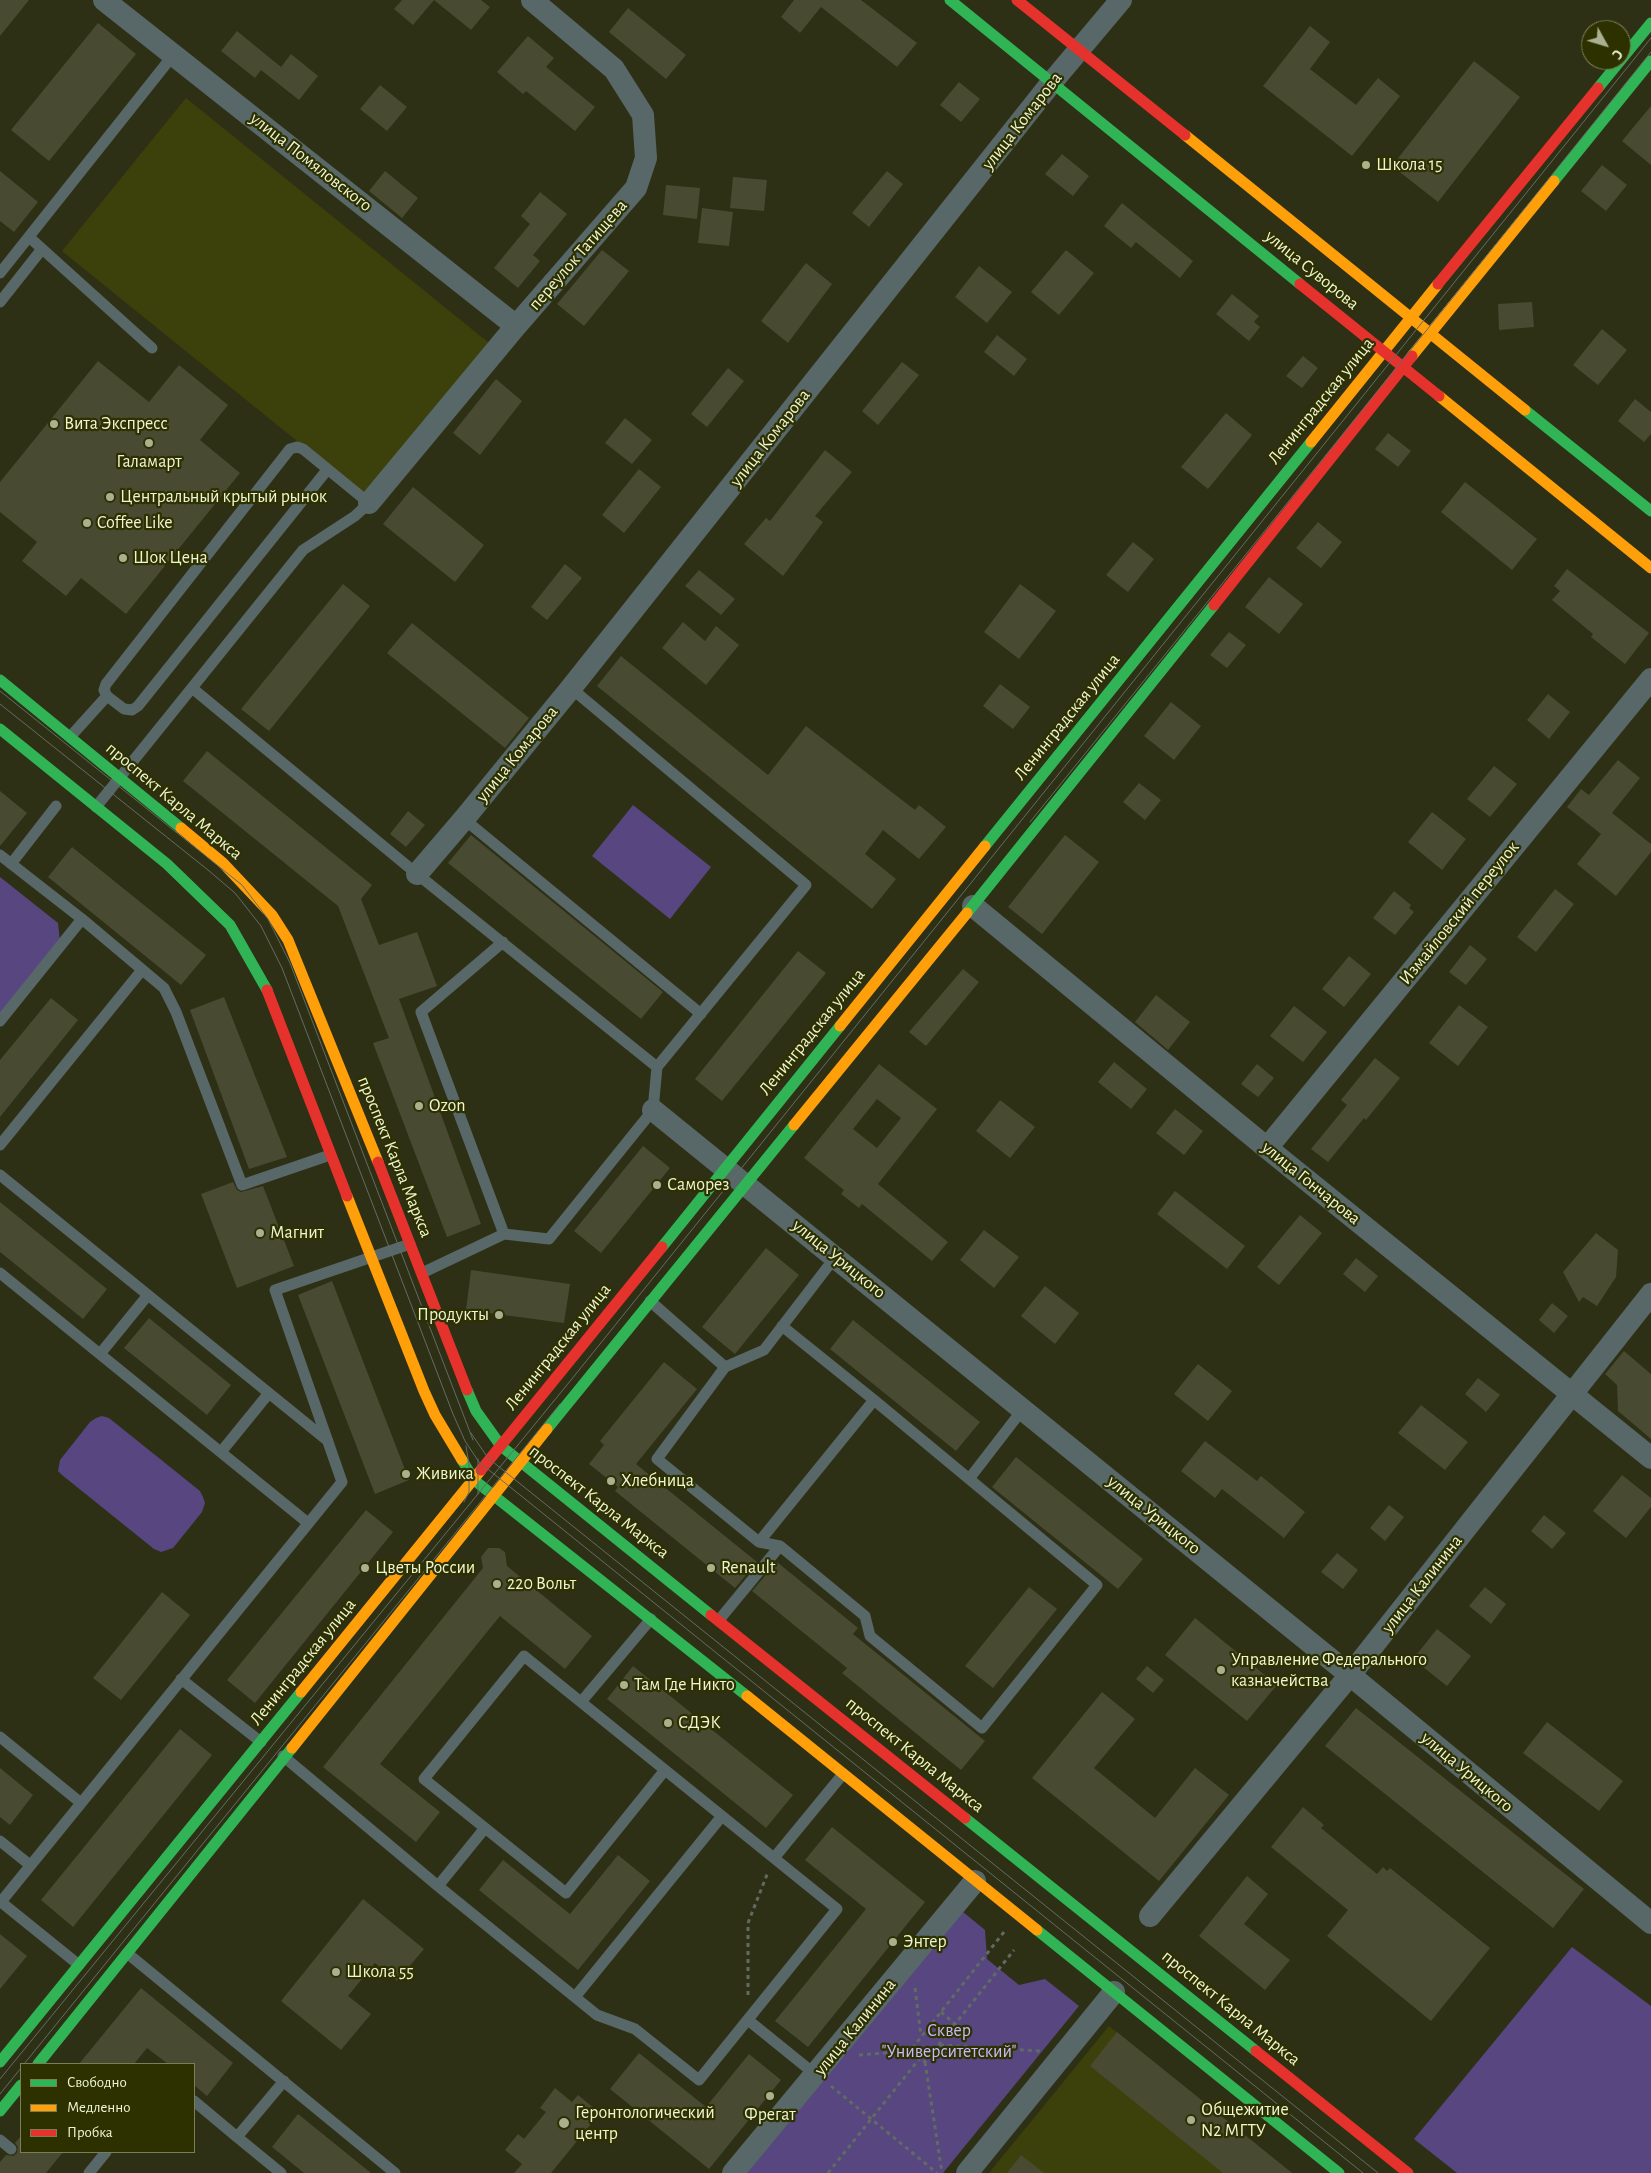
<!DOCTYPE html>
<meta charset="utf-8">
<style>
body{margin:0}
#map{position:relative;width:1651px;height:2173px;overflow:hidden;background:#2e3015;font-family:"Alegreya Sans",sans-serif}
canvas{display:block}
.legend{position:absolute;left:20px;top:2063px;width:175px;height:90px;box-sizing:border-box;background:#2d3100;border:1px solid #7b7f55;margin:0;padding:6px 9px;list-style:none;font-size:15px;color:#eff5d4}
.legend li{display:flex;align-items:center;gap:10px;height:25px}
.legend b{width:25px;border:1px solid #7b7f55}
.north{position:absolute;left:1581px;top:20px;width:50px;height:50px;box-sizing:border-box;background:#2d3100;border:1px solid #7b7f55;border-radius:50%;rotate:129deg;font-size:14px;font-weight:700;line-height:20px;text-align:center;color:#eff5d4}
.north::after{content:'';display:block;margin:auto;width:18px;height:22px;background:#abb091;clip-path:polygon(50% 0,100% 100%,50% 72%,0 100%)}
</style>
<div id="map">
<canvas width="1651" height="2173"></canvas>
<ul class="legend">
<li><b style="height:6px;background:#30b455"></b>Свободно</li>
<li><b style="height:6px;background:#ff9f0a"></b>Медленно</li>
<li><b style="height:6px;background:#e5322d"></b>Пробка</li>
</ul>
<div class="north">С</div>
</div>
<script>
const context = document.querySelector('canvas').getContext('2d');
context.lineJoin = 'round';
function paint(path, color) { context.fillStyle = color; context.fill(path, 'evenodd'); }
const poly = rows => new Path2D(rows.map(r => 'M' + r).join(''));
function trace(path, color, width, dash) { context.strokeStyle = color; context.lineWidth = width; context.lineCap = dash ? 'butt' : 'round'; context.setLineDash(dash || []); context.stroke(path); }
function write(font, color, halo, rows, align = 'center') {
  context.font = font + ' "Alegreya Sans",sans-serif'; context.lineWidth = 4.5; context.setLineDash([]); context.textBaseline = 'middle'; context.strokeStyle = halo; context.fillStyle = color; for (const [text, x, y, turn = 0] of rows) {
    context.save(); context.translate(x, y); context.rotate((+turn || 0) * Math.PI / 180); context.textAlign = isNaN(turn) ? turn : align; if (halo) context.strokeText(text, 0, 0); context.fillText(text, 0, 0); context.restore();
  }
}
const built = poly([
 [186,98,494,347,370,500,62,251],
 [1109,2026,1292,2173,989,2173]
]);
const green = poly([
 [633,805,711,867,670,919,592,856],
 [0,877,58,923,60,942,0,1016],
 [102,1416,109,1418,200,1491,203,1497,205,1503,202,1512,173,1548,161,1552,154,1549,62,1475,58,1471,60,1460,90,1422,96,1418],
 [957,1907,985,1930,987,1959,1019,1985,1045,1979,1079,2006,943,2173,742,2173],
 [1572,1947,1651,2006,1651,2173,1457,2173,1414,2139]
]);
const building = poly([
 [0,0,29,0,0,36],
 [402,0,434,0,413,25,394,9],
 [434,0,481,0,490,7,471,30],
 [794,0,861,0,917,43,897,67,821,7,800,33,781,17],
 [628,8,686,55,666,79,609,32],
 [98,23,136,54,49,161,11,130],
 [1310,26,1330,42,1310,69,1356,105,1378,78,1400,96,1352,156,1263,86],
 [237,31,281,67,291,54,318,76,299,100,261,70,255,78,221,51],
 [528,36,554,58,546,67,595,107,575,131,526,91,523,94,497,72],
 [1474,61,1520,97,1438,202,1392,166],
 [959,82,980,99,961,122,940,105],
 [380,85,407,107,387,131,360,109],
 [1651,106,1651,165,1622,141],
 [1062,154,1089,176,1073,196,1045,174],
 [1602,165,1627,185,1606,211,1581,191],
 [0,171,38,202,14,232,0,221],
 [385,171,418,198,402,218,369,191],
 [887,171,903,184,869,227,852,213],
 [733,177,767,180,764,211,730,208],
 [666,185,700,188,697,219,663,215],
 [540,192,567,214,533,255,540,261,518,288,494,268,530,224,521,216],
 [1122,203,1193,261,1180,278,1136,242,1131,248,1104,226],
 [702,208,733,212,729,246,698,243],
 [602,250,629,271,584,326,557,304],
 [1066,250,1094,273,1059,315,1031,292],
 [806,263,832,284,788,343,761,321],
 [979,266,1012,292,987,323,955,297],
 [1232,294,1259,316,1254,322,1260,327,1249,341,1216,314],
 [1532,302,1534,327,1499,330,1498,304],
 [1602,329,1627,350,1598,385,1573,365],
 [997,335,1027,359,1014,376,984,352],
 [1303,356,1318,368,1302,388,1286,376],
 [98,361,149,402,179,365,228,405,200,440,240,473,126,614,81,578,66,596,22,561,37,542,0,512,0,482],
 [902,362,919,375,878,425,862,411],
 [728,368,744,381,707,427,691,414],
 [496,379,522,401,480,455,453,433],
 [1635,399,1651,412,1651,434,1644,442,1618,421],
 [1226,413,1252,435,1208,489,1181,467],
 [625,418,652,440,632,464,605,443],
 [1388,433,1411,451,1398,467,1375,449],
 [825,450,852,472,815,516,823,522,783,576,744,544,766,518,770,521],
 [639,469,661,487,624,533,602,515],
 [1465,482,1537,539,1512,570,1441,512],
 [413,487,484,545,455,582,383,524],
 [1318,522,1342,542,1321,568,1296,548],
 [1133,542,1154,559,1128,592,1106,575],
 [565,564,582,578,547,620,531,607],
 [1567,569,1649,633,1625,664,1591,637,1593,634,1552,600,1560,591,1554,586],
 [699,570,735,599,721,615,685,586],
 [1269,577,1303,604,1279,634,1245,607],
 [343,584,370,606,269,731,241,709],
 [1020,584,1056,611,1019,659,984,632],
 [683,622,705,641,716,626,739,645,706,685,662,648],
 [412,623,529,718,505,748,387,653],
 [1229,632,1246,645,1227,668,1210,655],
 [621,656,768,775,806,726,915,810,919,805,946,827,919,859,883,830,865,854,896,879,872,909,597,686],
 [1000,684,1030,707,1013,729,983,706],
 [1548,694,1570,712,1549,739,1527,720],
 [1171,702,1201,726,1174,760,1144,736],
 [207,751,372,885,361,899,379,945,417,932,437,986,399,999,481,1224,447,1237,373,1043,389,1038,338,906,183,781],
 [1618,760,1640,778,1612,813,1651,844,1651,852,1616,896,1577,864,1601,834,1567,807,1581,789,1589,795],
 [1494,766,1517,784,1490,817,1467,799],
 [1139,783,1161,800,1145,820,1123,802],
 [0,791,27,813,0,846],
 [408,811,425,825,406,847,390,834],
 [1432,812,1466,839,1442,870,1408,842],
 [471,835,663,992,641,1019,448,863],
 [1065,835,1099,862,1042,934,1008,907],
 [72,847,206,955,181,985,48,877],
 [1555,889,1574,904,1536,952,1517,937],
 [1394,891,1411,905,1409,908,1414,912,1395,935,1373,918],
 [1470,945,1487,959,1466,985,1449,972],
 [798,951,826,973,722,1101,695,1079],
 [1349,956,1371,974,1344,1007,1322,989],
 [963,969,979,982,926,1046,909,1032],
 [1156,995,1190,1022,1168,1050,1135,1022],
 [224,997,287,1157,249,1169,190,1010],
 [51,998,78,1020,0,1117,0,1060],
 [1459,1005,1488,1027,1458,1066,1429,1043],
 [1294,1006,1327,1032,1303,1062,1270,1036],
 [1375,1058,1400,1078,1366,1120,1364,1118,1328,1162,1311,1149,1347,1105,1341,1100],
 [1114,1062,1147,1089,1131,1109,1098,1082],
 [879,1064,937,1109,878,1184,948,1242,932,1261,862,1204,859,1208,841,1194,844,1190,804,1158],
 [877,1099,901,1118,877,1148,853,1129],
 [1257,1064,1274,1078,1258,1097,1241,1084],
 [1000,1100,1035,1127,1010,1158,976,1131],
 [1175,1109,1203,1131,1184,1155,1156,1133],
 [643,1146,670,1168,601,1253,574,1231],
 [233,1182,237,1190,241,1192,263,1186,294,1266,237,1288,201,1194],
 [1175,1191,1245,1246,1227,1269,1157,1214],
 [0,1202,107,1289,83,1319,0,1252],
 [1300,1215,1322,1233,1279,1285,1257,1267],
 [984,1230,1019,1257,994,1288,960,1260],
 [1596,1233,1618,1250,1616,1277,1597,1306,1583,1297,1579,1302,1563,1272],
 [766,1248,799,1275,735,1354,702,1327],
 [1356,1258,1378,1276,1365,1292,1343,1274],
 [471,1270,570,1284,564,1323,466,1310],
 [332,1281,409,1480,375,1494,298,1295],
 [1045,1286,1079,1313,1055,1344,1021,1316],
 [1552,1303,1568,1316,1554,1333,1539,1320],
 [149,1318,231,1385,207,1415,124,1348],
 [853,1320,980,1422,956,1451,830,1349],
 [1624,1351,1651,1374,1651,1439,1618,1411,1617,1385,1605,1374],
 [664,1362,697,1389,636,1464,757,1562,735,1588,615,1491,618,1487,589,1464,604,1445,600,1441],
 [1198,1364,1232,1391,1208,1421,1174,1394],
 [1478,1378,1500,1395,1486,1412,1465,1394],
 [1421,1405,1468,1442,1445,1470,1398,1433],
 [1205,1441,1257,1481,1261,1476,1305,1512,1284,1538,1222,1489,1215,1498,1181,1471],
 [1016,1457,1143,1559,1118,1589,992,1487],
 [1622,1475,1651,1498,1651,1507,1626,1538,1593,1511],
 [1389,1505,1404,1517,1385,1541,1370,1528],
 [366,1510,393,1532,255,1703,227,1680],
 [1544,1515,1566,1533,1552,1549,1531,1531],
 [488,1548,499,1548,505,1552,507,1566,592,1636,565,1669,500,1616,380,1764,440,1812,416,1842,323,1767,483,1568,481,1557],
 [1337,1553,1358,1570,1343,1589,1321,1572],
 [777,1562,858,1628,853,1634,985,1741,961,1770,842,1673,847,1668,752,1591],
 [1029,1587,1057,1609,993,1688,965,1666],
 [1485,1587,1506,1604,1491,1624,1469,1606],
 [162,1592,190,1615,121,1700,93,1678],
 [1195,1618,1277,1685,1247,1721,1165,1655],
 [1437,1629,1471,1656,1447,1686,1413,1659],
 [633,1666,793,1795,766,1828,607,1699],
 [1147,1666,1164,1680,1153,1693,1136,1679],
 [1102,1692,1135,1719,1094,1768,1155,1818,1195,1768,1229,1795,1159,1881,1032,1778],
 [1356,1708,1584,1889,1553,1928,1325,1746],
 [1547,1722,1623,1781,1599,1811,1523,1753],
 [180,1729,212,1755,73,1927,41,1900],
 [0,1768,33,1795,10,1825,0,1817],
 [1303,1807,1324,1825,1321,1828,1377,1874,1383,1867,1387,1871,1390,1868,1490,1948,1431,2021,1327,1936,1348,1910,1271,1847],
 [832,1827,925,1902,808,2047,775,2021,866,1909,805,1860],
 [618,1855,650,1881,578,1970,479,1890,503,1860,570,1914],
 [1247,1876,1268,1894,1244,1924,1290,1960,1265,1990,1199,1936],
 [363,1899,424,1949,397,1981,375,1963,348,1996,371,2014,341,2050,281,2001],
 [0,1934,27,1956,0,1989],
 [141,1988,233,2063,207,2096,194,2085,194,2064,168,2064,147,2048,134,2064,79,2064],
 [1117,2032,1292,2173,1223,2173,1090,2066],
 [639,2053,706,2107,749,2054,781,2080,709,2169,610,2089],
 [555,2088,572,2102,578,2095,600,2113,551,2173,514,2173,522,2164,505,2150,518,2134,524,2139,546,2112,540,2108],
 [298,2114,371,2173,304,2173,272,2147],
 [21,2136,21,2152,63,2152,46,2173,0,2173,0,2162,6,2155,13,2156,17,2153,18,2147,15,2143],
 [1021,2155,1044,2173,1007,2173]
]);
const path = poly([
 [438,1469,442,1482],
 [1004,1932,910,2051,925,2062,1014,1950],
 [915,1988,921,2036],
 [748,1995,748,1923,768,1872],
 [941,2012,955,2024],
 [940,2045,1041,2051],
 [859,2055,910,2051],
 [925,2062,942,2173],
 [831,2086,937,2173],
 [828,2173,920,2058]
]);
const lane = poly([
 [29,237,152,348],
 [0,273,174,54],
 [0,302,42,249],
 [192,688,417,874,657,1067],
 [70,737,107,696],
 [96,807,303,550,355,516,369,503,303,449,297,447,290,449,106,684,104,690,107,696,124,709,132,710,138,706,327,470],
 [464,819,701,1014],
 [0,855,82,919,164,988,176,1012,242,1185,330,1155],
 [11,864,56,806],
 [503,942,421,1012,504,1234],
 [0,1021,82,919],
 [0,1145,142,970],
 [0,1175,328,1441],
 [0,1273,308,1523],
 [422,1273,504,1234,549,1239,653,1110,657,1067,806,885,571,688],
 [650,1301,725,1367,657,1459,759,1542,874,1400,782,1326],
 [100,1354,148,1295],
 [725,1367,764,1350,836,1256],
 [221,1452,269,1393],
 [969,1479,1023,1409],
 [780,1546,865,1616,870,1636,982,1728,1097,1585,874,1400],
 [719,1620,780,1546,759,1542],
 [181,1679,261,1742],
 [581,1702,651,1619],
 [0,1737,81,1803],
 [283,1756,438,1886,597,2015,635,2029,699,2080,837,1909,524,1656,424,1779,485,1828,438,1886],
 [485,1828,566,1893,665,1770],
 [0,1841,30,1865],
 [774,1858,843,1774],
 [1,1902,79,1965],
 [0,1903,342,1482,275,1290,410,1244],
 [127,1953,395,2173],
 [575,1997,722,1816],
 [748,2020,816,2075],
 [194,2101,237,2137,284,2081],
 [237,2137,281,2173],
 [0,2140,11,2149],
 [89,2173,106,2152]
]);
const street = poly([
 [104,0,516,326],
 [369,503,516,326,636,188,646,158,643,115,614,69,532,0],
 [417,874,464,819,571,688,1052,82,1121,0],
 [973,906,1267,1148,1651,1458],
 [653,1110,1350,1675,1651,1923],
 [1267,1148,1651,679],
 [1150,1916,1350,1675,1651,1294],
 [733,2173,975,1881],
 [967,2173,1114,1992]
]);
const fast = poly([
 [950,0,1300,284],
 [1598,88,1651,23],
 [1554,181,1651,61],
 [1525,410,1651,511],
 [0,680,181,828],
 [0,729,167,864,230,925,267,990],
 [985,846,1311,442],
 [967,913,1214,605],
 [662,1247,840,1026],
 [467,1390,476,1411,501,1446,711,1615],
 [547,1429,794,1125],
 [462,1460,474,1480,747,1696],
 [965,1818,1256,2051],
 [1037,1930,1339,2173],
 [0,2062,301,1692],
 [38,2064,292,1748],
 [0,2111,21,2085]
]);
const slow = poly([
 [1185,135,1525,410],
 [1412,356,1554,181],
 [1439,396,1651,568],
 [1311,442,1438,284],
 [181,828,223,863,272,915,288,940,378,1162],
 [840,1026,985,846],
 [794,1125,967,913],
 [347,1196,424,1391,435,1415,462,1460],
 [301,1692,481,1470],
 [747,1696,1037,1930],
 [292,1748,547,1429]
]);
const jam = poly([
 [1017,0,1185,135],
 [1300,284,1439,396],
 [1438,284,1598,88],
 [1214,605,1412,356],
 [267,990,347,1196],
 [378,1162,467,1390],
 [481,1470,662,1247],
 [711,1615,965,1818],
 [1256,2051,1408,2173]
]);
const tram = poly([
 [0,691,242,885,268,919,290,963,473,1440],
 [0,704,208,870,235,893,261,926,282,968,453,1414,465,1441,479,1462,1363,2173],
 [1030,822,1651,52],
 [471,1433,488,1458,1378,2173],
 [478,1494,478,1459],
 [464,1502,469,1492,469,1464,466,1446],
 [24,2064,560,1404],
 [0,2079,571,1380,1651,38],
 [0,2094,21,2068]
]);
const markers = [
 [1366,165,5,"#abb091"],
 [54,424,5,"#abb091"],
 [149,443,5,"#abb091"],
 [110,497,5,"#abb091"],
 [87,523,5,"#abb091"],
 [123,558,5,"#abb091"],
 [419,1106,5,"#abb091"],
 [657,1185,5,"#abb091"],
 [260,1233,5,"#abb091"],
 [499,1315,5,"#abb091"],
 [406,1474,5,"#abb091"],
 [611,1481,5,"#abb091"],
 [365,1568,5,"#abb091"],
 [711,1568,5,"#abb091"],
 [497,1584,5,"#abb091"],
 [1221,1670,5,"#abb091"],
 [624,1685,5,"#abb091"],
 [668,1723,5,"#abb091"],
 [893,1942,5,"#abb091"],
 [336,1972,5,"#abb091"],
 [770,2096,5,"#abb091"],
 [1191,2120,5,"#abb091"],
 [564,2123,6,"#abb091"]
];
const streetNames = [
 ["улица Комарова",1022,121,-52],
 ["улица Помяловского",311,162,38],
 ["переулок Татищева",578,255,-49],
 ["улица Суворова",1312,270,39],
 ["Ленинградская улица",1321,401,-51],
 ["улица Комарова",770,438,-52],
 ["Ленинградская улица",1067,717,-51],
 ["улица Комарова",517,754,-51],
 ["проспект Карла Маркса",174,801,40],
 ["Измайловский переулок",1459,913,-51],
 ["Ленинградская улица",812,1032,-51],
 ["проспект Карла Маркса",395,1157,68],
 ["улица Гончарова",1311,1183,39],
 ["улица Урицкого",839,1259,39],
 ["Ленинградская улица",558,1347,-51],
 ["проспект Карла Маркса",599,1502,38],
 ["улица Урицкого",1154,1515,39],
 ["улица Калинина",1422,1584,-52],
 ["Ленинградская улица",303,1662,-51],
 ["проспект Карла Маркса",915,1755,39],
 ["улица Урицкого",1467,1772,40],
 ["проспект Карла Маркса",1231,2008,39],
 ["улица Калинина",855,2027,-51]
];
const poiNames = [
 ["Школа 15",1376,165],
 ["Вита Экспресс",64,424],
 ["Галамарт",149,462,"center"],
 ["Центральный крытый рынок",120,497],
 ["Coffee Like",97,523],
 ["Шок Цена",133,558],
 ["Ozon",429,1106],
 ["Саморез",667,1185],
 ["Магнит",270,1233],
 ["Продукты",489,1315,"right"],
 ["Живика",416,1474],
 ["Хлебница",621,1481],
 ["Цветы России",375,1568],
 ["Renault",721,1568],
 ["220 Вольт",507,1584],
 ["Управление Федерального",1231,1660],
 ["казначейства",1231,1681],
 ["Там Где Никто",634,1685],
 ["СДЭК",678,1723],
 ["Энтер",903,1942],
 ["Школа 55",346,1972],
 ["Общежитие",1201,2110],
 ["N2 МГТУ",1201,2131],
 ["Геронтологический",575,2113],
 ["центр",575,2134],
 ["Фрегат",770,2115,"center"]
];
const parkNames = [
 ["Сквер",949,2031],
 ["\"Университетский\"",949,2052]
];
paint(built, '#3c410b');
paint(green, '#57467f');
paint(building, '#484a32');
trace(path, '#616b64', 3, [4, 4]);
trace(lane, '#586768', 11);
trace(street, '#586768', 22);
trace(fast, '#30b455', 11);
trace(slow, '#ff9f0a', 11);
trace(jam, '#e5322d', 11);
trace(tram, '#636c67', 1);
for (const [x, y, r, color] of markers) { const dot = new Path2D(); dot.arc(x, y, r, 0, 2 * Math.PI); context.fillStyle = color; context.fill(dot); trace(dot, '#2d3100', 2); }
write('18px', '#eff5d4', '#2d3100', streetNames);
write('18px', '#eff5d4', '#2d3100', poiNames, 'left');
write('18px', '#c9bafa', '#2d3100', parkNames);
</script>
